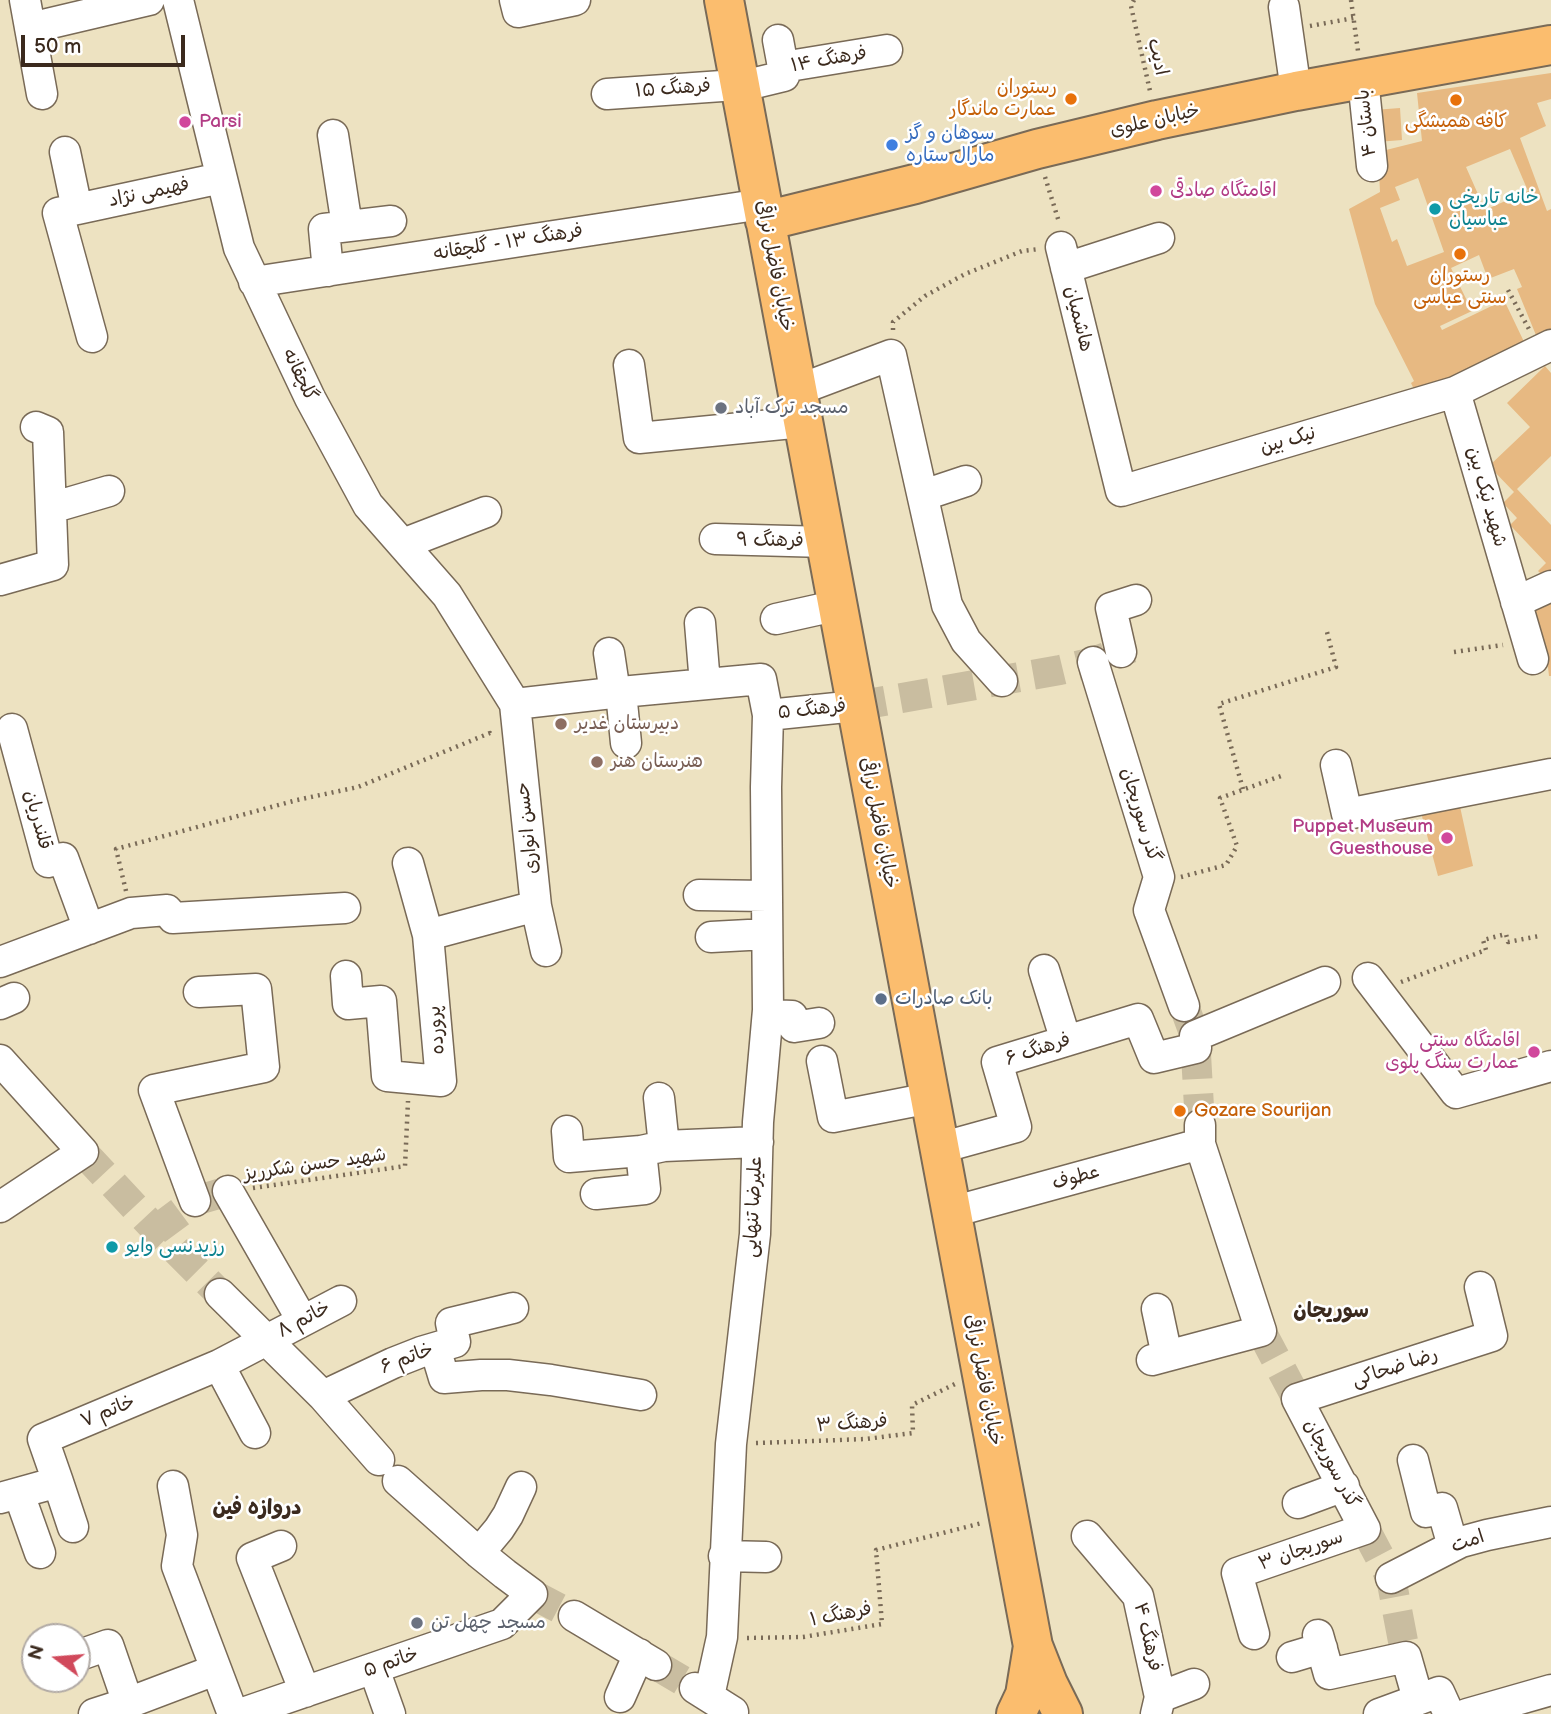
<!DOCTYPE html>
<meta charset="utf-8">
<style>
body{margin:0}
#map{position:relative;width:1551px;height:1714px;overflow:hidden;background:#ede2c1;font-family:"Balsamiq Sans",sans-serif}
canvas{display:block}
.north{position:absolute;left:21px;top:1623px;width:70px;height:70px;box-sizing:border-box;background:#fff;border:2px solid #b1aaa5;border-radius:50%;rotate:286deg;font-size:19px;font-weight:700;line-height:28px;text-align:center;color:#3b2a1e}
.north::after{content:'';display:block;margin:auto;width:24px;height:32px;background:#d1495b;clip-path:polygon(50% 0,100% 100%,50% 72%,0 100%)}
.scale{position:absolute;left:21px;top:35px;width:164px;height:32px;box-sizing:border-box;border:4px solid #3b2a1e;border-top:0;padding-left:9px;font-size:21px;line-height:24px;white-space:nowrap;color:#3b2a1e;-webkit-text-stroke:5px #fff;paint-order:stroke}
</style>
<div id="map">
<canvas width="1551" height="1714"></canvas>
<div class="north">N</div>
<div class="scale">50 m</div>
</div>
<script>
const context = document.querySelector('canvas').getContext('2d');
context.lineJoin = 'round';
function paint(path, color) { context.fillStyle = color; context.fill(path, 'evenodd'); }
const poly = rows => new Path2D(rows.map(r => 'M' + r).join(''));
function trace(path, color, width, dash) { context.strokeStyle = color; context.lineWidth = width; context.lineCap = dash ? 'butt' : 'round'; context.setLineDash(dash || []); context.stroke(path); }
function write(font, color, halo, rows, align = 'center') {
  context.font = font + ' "Balsamiq Sans","Playpen Sans Arabic",sans-serif'; context.lineWidth = 5; context.setLineDash([]); context.textBaseline = 'middle'; context.strokeStyle = halo; context.fillStyle = color; for (const [text, x, y, turn = 0] of rows) {
    context.save(); context.translate(x, y); context.rotate((+turn || 0) * Math.PI / 180); context.textAlign = isNaN(turn) ? turn : align; if (halo) context.strokeText(text, 0, 0); context.fillText(text, 0, 0); context.restore();
  }
}
const building = poly([
 [1551,73,1551,99,1537,103,1546,126,1520,138,1547,211,1551,209,1551,335,1538,340,1517,289,1522,287,1514,269,1488,279,1479,255,1451,268,1472,311,1440,326,1442,330,1504,300,1527,348,1419,400,1411,383,1414,381,1375,304,1349,209,1380,192,1378,152,1422,141,1417,93],
 [1510,149,1528,191,1485,210,1466,167],
 [1418,178,1444,252,1407,266,1397,239,1392,242,1380,208,1400,200,1395,187],
 [1400,108,1402,140,1377,142,1374,110],
 [1545,366,1551,373,1551,456,1517,489,1551,525,1551,578,1548,581,1538,571,1546,563,1510,525,1517,518,1503,503,1514,492,1489,466,1530,427,1507,403],
 [1551,592,1551,676,1549,676,1548,667,1525,601],
 [1459,802,1473,866,1438,876,1420,809]
]);
const minorTunnel = poly([
 [856,706,1060,670,1093,662,1131,648],
 [1184,1006,1195,1036,1200,1125],
 [83,1152,156,1230,220,1294],
 [156,1230,195,1201,228,1191],
 [1261,1331,1297,1399],
 [1365,1529,1391,1578,1406,1657],
 [532,1594,574,1616],
 [656,1665,695,1688]
]);
const path = poly([
 [1134,0,1131,6,1150,91],
 [1351,0,1358,51],
 [1310,26,1354,18],
 [1045,177,1059,222],
 [1508,290,1530,331],
 [893,330,893,322,925,296,965,274,1022,251,1039,249],
 [1454,652,1503,645],
 [1243,789,1219,704,1336,667,1327,632],
 [1181,877,1226,865,1237,846,1220,798,1281,776],
 [126,891,116,849,297,800,358,787,490,733,491,735],
 [1401,982,1486,950,1483,940,1506,934,1508,942,1539,936],
 [253,1188,405,1166,408,1101],
 [756,1443,866,1439,913,1433,912,1405,955,1384],
 [747,1638,803,1637,882,1624,876,1550,982,1523]
]);
const minor = poly([
 [25,0,42,94],
 [178,0,239,248,310,398,368,505,447,595,515,704,536,906,546,951],
 [515,0,518,12,575,0],
 [1284,7,1296,91],
 [30,28,149,0],
 [778,40,783,67],
 [1363,79,1372,166],
 [607,94,751,84,784,76,783,67,887,50],
 [333,135,347,226],
 [65,152,77,209,58,213,92,337],
 [77,209,221,178],
 [1061,247,1121,491,1455,392,1551,345],
 [1066,268,1159,238],
 [328,271,324,229,391,221],
 [254,282,762,204],
 [629,365,639,438,803,422],
 [798,390,891,355,947,605,966,641,1002,681],
 [1455,392,1533,659],
 [924,495,966,481],
 [51,508,109,491],
 [715,539,826,542],
 [403,544,486,512],
 [0,580,53,565,48,432,36,427],
 [1516,602,1551,586],
 [776,619,839,605],
 [700,623,705,684],
 [1121,652,1111,608,1136,600],
 [609,653,615,693],
 [1093,662,1159,877,1149,910,1184,1006],
 [621,692,626,743],
 [515,704,621,692,761,679,768,715,766,787,768,1010,758,1122,755,1234,731,1444,722,1637,709,1696],
 [768,715,856,706],
 [12,729,48,862,63,858,89,929],
 [1336,765,1347,814,1551,774],
 [699,895,767,896],
 [428,935,536,906],
 [711,937,767,934],
 [0,962,131,913,167,910,173,918,345,908],
 [1044,970,1066,1041],
 [346,976,348,1004,381,1001,387,1076,441,1081,428,935,408,863],
 [1368,978,1456,1093,1551,1066],
 [0,1004,14,998],
 [768,1015,792,1016,794,1027,819,1023],
 [1195,1036,1325,982],
 [0,1060,83,1152,0,1207],
 [822,1061,833,1117,930,1098],
 [659,1098,664,1146],
 [567,1131,569,1157,641,1151],
 [940,1148,1016,1127,997,1062,1138,1019,1154,1058,1196,1048],
 [228,1191,302,1320],
 [596,1194,645,1189,641,1151,664,1146,758,1142],
 [195,1201,154,1090,264,1067,256,989,199,992],
 [952,1212,1200,1144],
 [220,1294,323,1396,379,1460],
 [1157,1309,1167,1356],
 [435,1348,444,1378,481,1375,508,1375,551,1380,641,1395],
 [1152,1360,1261,1331,1200,1144,1200,1125],
 [219,1365,255,1433],
 [323,1396,393,1363,421,1352,455,1342,451,1323,513,1308],
 [1413,1460,1426,1512,1442,1508,1453,1546],
 [58,1482,73,1527],
 [173,1486,182,1535,177,1566,233,1714],
 [19,1494,40,1553],
 [0,1498,58,1482,43,1439,219,1365,341,1301],
 [1298,1503,1344,1486],
 [1087,1536,1138,1596,1160,1697,1156,1714],
 [281,1546,252,1558,305,1692],
 [479,1553,499,1529,508,1515,521,1487],
 [724,1556,766,1557],
 [1391,1578,1461,1542,1487,1535,1551,1522],
 [574,1616,656,1665],
 [1254,1634,1237,1573,1365,1529,1297,1399,1492,1336,1480,1287],
 [1318,1635,1329,1674,1406,1657,1418,1699],
 [77,1656,108,1645,128,1703],
 [1292,1657,1322,1648],
 [374,1669,390,1714],
 [695,1688,733,1712],
 [620,1697,639,1654],
 [1160,1697,1194,1684],
 [94,1714,128,1703,215,1670],
 [240,1714,502,1624,532,1594,505,1574,479,1553,398,1481],
 [1379,1714,1439,1692,1449,1714],
 [1467,1714,1551,1690]
]);
const major = poly([
 [724,0,1033,1646],
 [765,221,915,184,1037,149,1157,120,1296,91,1551,45],
 [1016,1714,1025,1695,1033,1646,1048,1684,1063,1714]
]);
const markers = [
 [1071,99,7,"#e8710a"],
 [1456,100,7,"#e8710a"],
 [185,122,7,"#d1479c"],
 [892,145,7,"#3f7fe0"],
 [1156,191,7,"#d1479c"],
 [1435,209,7,"#0f9aa8"],
 [1460,254,7,"#e8710a"],
 [721,408,7,"#6b7280"],
 [561,724,7,"#8d6e63"],
 [597,762,7,"#8d6e63"],
 [1447,838,7,"#d1479c"],
 [881,999,7,"#5c6f8a"],
 [1534,1052,7,"#d1479c"],
 [1180,1111,7,"#e8710a"],
 [112,1247,7,"#0f9aa8"],
 [417,1623,7,"#6b7280"]
];
const streetNames = [
 ["ادیب",1157,57,77],
 ["فرهنگ ۱۴",829,60,-10],
 ["فرهنگ ۱۵",673,89,-4],
 ["خیابان علوی",1155,121,-13],
 ["باستان ۴",1367,123,-96],
 ["فهیمی نژاد",149,193,-12],
 ["فرهنگ ۱۳ - گلچقانه",508,243,-9],
 ["خیابان فاضل نراقی",774,266,79],
 ["هاشمیان",1078,319,76],
 ["گلچقانه",299,375,64],
 ["نیک بین",1288,441,-16],
 ["شهید نیک بین",1486,497,74],
 ["فرهنگ ۹",770,541,1],
 ["فرهنگ ۵",812,710,-6],
 ["گذر سوریجان",1140,815,73],
 ["قلندریان",37,820,75],
 ["خیابان فاضل نراقی",878,823,79],
 ["حسن انواری",528,828,-96],
 ["پرورده",437,1030,-95],
 ["فرهنگ ۶",1038,1050,-18],
 ["شهید حسن شکرریز",315,1165,-8],
 ["عطوف",1076,1178,-15],
 ["علیرضا تنهایی",754,1207,-87],
 ["خاتم ۸",304,1320,-28],
 ["خاتم ۶",407,1359,-21],
 ["رضا ضحاکی",1395,1368,-18],
 ["خیابان فاضل نراقی",983,1380,79],
 ["خاتم ۷",108,1412,-22],
 ["فرهنگ ۳",852,1424,-4],
 ["گذر سوریجان",1331,1464,62],
 ["امت",1468,1542,-19],
 ["سوریجان ۳",1301,1551,-19],
 ["فرهنگ ۱",841,1615,-11],
 ["فرهنگ ۴",1147,1637,77],
 ["خاتم ۵",391,1663,-19]
];
const foodNames = [
 ["رستوران",1057,88,"right"],
 ["عمارت ماندگار",1057,110,"right"],
 ["کافه همیشگی",1456,122],
 ["رستوران",1460,276],
 ["سنتی عباسی",1460,298],
 ["Gozare Sourijan",1194,1111,"left"]
];
const hotelNames = [
 ["Parsi",199,122],
 ["اقامتگاه صادقی",1170,191],
 ["Puppet Museum",1433,827,"right"],
 ["Guesthouse",1433,849,"right"],
 ["اقامتگاه سنتی",1520,1041,"right"],
 ["عمارت سنگ پلوی",1520,1063,"right"]
];
const shopNames = [
 ["سوهان و گز",906,134],
 ["مارال ستاره",906,156]
];
const cultureNames = [
 ["خانه تاریخی",1449,198],
 ["عباسیان",1449,220],
 ["رزیدنسی وایو",126,1247]
];
const worshipNames = [
 ["مسجد ترک آباد",735,408],
 ["مسجد چهل تن",431,1623]
];
const educationNames = [
 ["دبیرستان غدیر",575,724],
 ["هنرستان هنر",611,762]
];
const serviceNames = [
 ["بانک صادرات",895,999]
];
const neighbourhoodNames = [
 ["سوریجان",1331,1312],
 ["دروازه فین",257,1509]
];
paint(building, '#e7b982');
trace(minorTunnel, '#c9bda0', 30, [30, 15]);
trace(minor, '#796a57', 33);
trace(major, '#796a57', 42);
trace(path, '#796a57', 4.5, [2, 5]);
trace(minor, '#fff', 30);
trace(major, '#fbbd6e', 38);
for (const [x, y, r, color] of markers) { const dot = new Path2D(); dot.arc(x, y, r, 0, 2 * Math.PI); context.fillStyle = color; context.fill(dot); trace(dot, '#fff', 2.5); }
write('19px', '#3b2a1e', '#fff', streetNames);
write('19px', '#c56008', '#fff', foodNames);
write('19px', '#b23c85', '#fff', hotelNames, 'left');
write('19px', '#366cbe', '#fff', shopNames, 'left');
write('19px', '#0d838f', '#fff', cultureNames, 'left');
write('19px', '#5b616d', '#fff', worshipNames, 'left');
write('19px', '#785e54', '#fff', educationNames, 'left');
write('19px', '#4e5e75', '#fff', serviceNames, 'left');
write('bold 21px', '#3b2a1e', '#fff', neighbourhoodNames);
</script>
